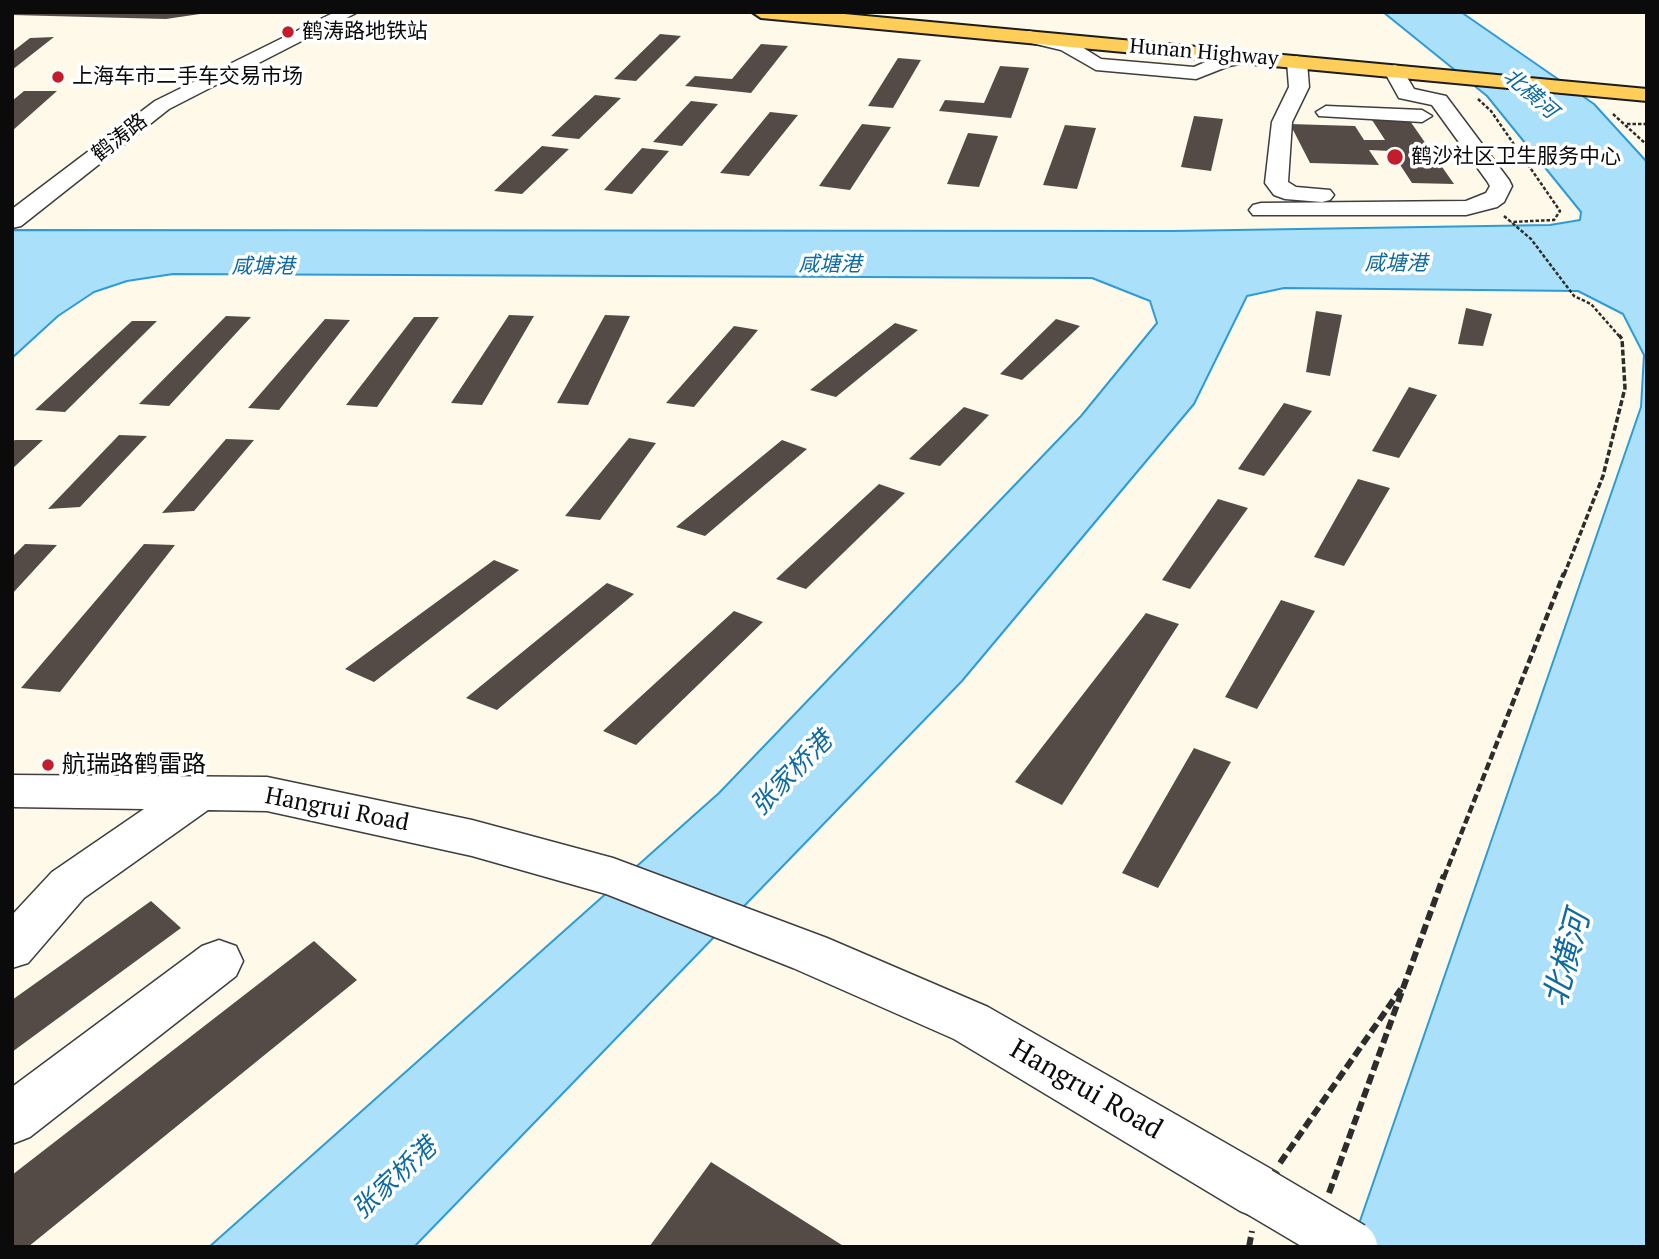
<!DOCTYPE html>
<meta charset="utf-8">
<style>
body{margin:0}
#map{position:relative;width:1659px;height:1259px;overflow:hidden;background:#fff9e9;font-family:"PT Serif",serif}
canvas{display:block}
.frame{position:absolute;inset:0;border:14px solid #0b0b0b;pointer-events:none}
</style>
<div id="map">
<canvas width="1659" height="1259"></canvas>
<div class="frame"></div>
</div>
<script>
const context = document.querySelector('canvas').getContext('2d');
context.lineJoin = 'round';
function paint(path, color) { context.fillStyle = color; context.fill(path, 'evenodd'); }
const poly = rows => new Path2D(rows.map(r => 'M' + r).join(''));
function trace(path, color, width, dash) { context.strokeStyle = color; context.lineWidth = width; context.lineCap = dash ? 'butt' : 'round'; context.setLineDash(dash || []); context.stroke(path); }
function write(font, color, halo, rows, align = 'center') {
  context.font = font + ' "PT Serif","Noto Sans SC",serif'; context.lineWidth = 7; context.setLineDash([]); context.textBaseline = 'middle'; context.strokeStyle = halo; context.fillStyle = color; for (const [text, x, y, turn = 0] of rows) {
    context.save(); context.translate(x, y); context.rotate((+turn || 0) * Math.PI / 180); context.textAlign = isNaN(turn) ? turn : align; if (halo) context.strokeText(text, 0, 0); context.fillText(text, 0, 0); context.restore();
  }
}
const water = poly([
 [1383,12,1461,12,1594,104,1647,162,1647,1247,1351,1247,1641,407,1644,355,1623,314,1578,291,1284,288,1247,296,1194,404,962,681,414,1247,209,1247,719,793,1081,416,1157,323,1150,301,1092,278,173,274,127,281,94,292,58,316,12,358,12,230,1173,231,1550,225,1580,220,1581,212,1487,96,1383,12]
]);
const building = poly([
 [12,12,200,12,200,14,166,19,12,15],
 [660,34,681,36,636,81,614,79],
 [54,37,12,70,12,52,30,38],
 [761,44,788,46,751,93,685,86,695,76,732,79],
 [898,58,921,60,893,108,868,106],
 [1000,66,1029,68,1011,118,939,111,945,100,984,103],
 [24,91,57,91,12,131,12,101],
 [595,95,621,98,579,139,551,136],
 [691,101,718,104,682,146,653,142],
 [770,112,798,115,749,176,720,173],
 [1194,116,1223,119,1211,171,1181,167],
 [1372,120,1410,121,1454,184,1412,183,1391,151,1369,150,1379,165,1310,163,1290,124,1355,126,1364,140,1385,140],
 [862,124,891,127,850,190,819,186],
 [1065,125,1096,128,1077,189,1043,185],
 [968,133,998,136,979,187,947,184],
 [542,146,569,149,522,194,494,191],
 [642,148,669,151,632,194,604,190],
 [1466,308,1492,314,1483,346,1458,344],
 [1316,311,1342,315,1330,376,1306,372],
 [509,315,534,316,482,405,451,403],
 [605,315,630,316,588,405,557,403],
 [226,316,251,317,169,406,139,404],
 [414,317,439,317,377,407,346,405],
 [325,319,350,320,279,410,248,408],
 [1056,319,1080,326,1022,380,1000,374],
 [132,321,157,321,65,412,35,410],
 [895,323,918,330,836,397,810,390],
 [734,326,758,330,694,407,666,403],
 [1409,387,1437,395,1399,458,1372,451],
 [1284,403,1312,411,1264,476,1238,469],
 [964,407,989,415,940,466,909,459],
 [119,435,147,436,80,507,48,509],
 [629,438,656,443,600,520,565,516],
 [226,439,254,440,194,511,162,513],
 [15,440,43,440,12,469,12,442],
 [782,440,807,449,705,536,676,527],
 [1358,479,1390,488,1344,566,1314,557],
 [879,484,905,493,806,589,776,579],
 [1218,499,1248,508,1190,589,1162,580],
 [25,544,57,545,12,594,12,557],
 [144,544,175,545,60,692,21,688],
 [494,560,519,570,374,682,345,669],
 [607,583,634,594,497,710,466,698],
 [1281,600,1315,611,1257,709,1225,697],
 [734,611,763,622,636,745,603,731],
 [1146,613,1179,624,1062,805,1015,782],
 [1194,748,1231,762,1158,888,1122,873],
 [151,901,181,928,12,1052,12,1000],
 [314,941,357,980,28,1247,12,1247,12,1175],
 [711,1162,845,1247,649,1247]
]);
const pathFar3 = poly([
 [1478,99,1491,111,1560,211,1554,220,1511,222],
 [1613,114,1647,145],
 [1627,124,1647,124],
 [1504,216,1531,239,1574,296,1591,304,1620,337]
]);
const pathFar2 = poly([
 [1564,575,1603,476,1625,388,1622,339,1619,335]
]);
const pathFar1 = poly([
 [1444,877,1564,573]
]);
const path = poly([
 [1280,1163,1401,989],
 [1329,1193,1444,875],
 [1249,1247,1252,1231]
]);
const minor = poly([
 [335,12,358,12,169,109,21,226,12,228,12,209,155,101,335,12],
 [1029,31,1074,42,1101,59,1194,67,1217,57,1247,51,1256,57,1254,61,1229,66,1196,79,1096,70,1061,50,1023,41,1020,37,1023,33,1029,31],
 [1297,56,1307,62,1309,87,1292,122,1288,182,1296,187,1330,190,1334,195,1330,200,1322,202,1285,199,1274,195,1265,183,1272,122,1289,87,1287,62,1297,56],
 [1394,65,1401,67,1414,89,1446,96,1509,180,1512,186,1504,202,1497,207,1466,215,1253,215,1249,210,1253,205,1261,203,1466,201,1486,193,1490,186,1487,181,1432,105,1399,98,1384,71,1394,65],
 [1326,106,1422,110,1432,116,1422,122,1319,116,1316,112,1326,106],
 [12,775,267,777,472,820,613,858,827,938,988,1007,1278,1173,1286,1192,1278,1211,1259,1219,1240,1211,954,1039,793,968,606,894,472,856,267,811,208,810,84,898,28,963,12,968,12,915,52,872,144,809,12,807,12,775],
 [219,940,236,946,243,961,236,976,30,1137,12,1144,12,1087,202,946,219,940]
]);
const major = poly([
 [752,12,823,12,1647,89,1647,101,761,18,752,12]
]);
const minorBridge = poly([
 [1259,1192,1352,1247]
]);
const markers = [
 [288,32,7,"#c21c2d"],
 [58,77,7,"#c21c2d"],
 [1395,157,9,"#c21c2d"],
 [48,765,7,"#c21c2d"]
];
const farPoinames = [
 ["鹤涛路地铁站",302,32],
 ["上海车市二手车交易市场",72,77],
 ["鹤沙社区卫生服务中心",1411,157]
];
const farStreetnames = [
 ["Hunan Highway",1204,53,5],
 ["鹤涛路",120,138,-38]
];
const farWaternames = [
 ["北横河",1530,94,41],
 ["咸塘港",1396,264],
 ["咸塘港",830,265],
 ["咸塘港",263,267]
];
const poiNames = [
 ["航瑞路鹤雷路",62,765]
];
const streetNames = [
 ["Hangrui Road",337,810,11]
];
const waterNames = [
 ["张家桥港",792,774,-46],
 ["张家桥港",395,1179,-43]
];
const nearStreetnames = [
 ["Hangrui Road",1086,1090,30]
];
const nearWaternames = [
 ["北横河",1568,959,-75]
];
paint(water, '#aae0fa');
trace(water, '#2d9bd5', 2);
paint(building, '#544b47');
trace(minor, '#3e3e3e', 3);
trace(major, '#1c1c1c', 4);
trace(pathFar3, '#2d2d2d', 2.5, [3.5, 2]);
trace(pathFar2, '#2d2d2d', 3.5, [6, 2.5]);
trace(pathFar1, '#2d2d2d', 4.5, [8, 3.5]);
trace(path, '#2d2d2d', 6, [10, 4.5]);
paint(minor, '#fff');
paint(major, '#ffce59');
trace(minorBridge, '#3e3e3e', 53, []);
trace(minorBridge, '#fff', 50);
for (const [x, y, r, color] of markers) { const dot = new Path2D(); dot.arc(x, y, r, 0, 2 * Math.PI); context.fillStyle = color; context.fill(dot); trace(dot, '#fff', 2.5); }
write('21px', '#0b0b0b', '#fff', farPoinames, 'left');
write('21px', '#0b0b0b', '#fff', farStreetnames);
write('italic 21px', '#0e6aa2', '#fff', farWaternames);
write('24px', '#0b0b0b', '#fff', poiNames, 'left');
write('24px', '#0b0b0b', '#fff', streetNames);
write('italic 26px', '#0e6aa2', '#fff', waterNames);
write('28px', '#0b0b0b', '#fff', nearStreetnames);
write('italic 32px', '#0e6aa2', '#fff', nearWaternames);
</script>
